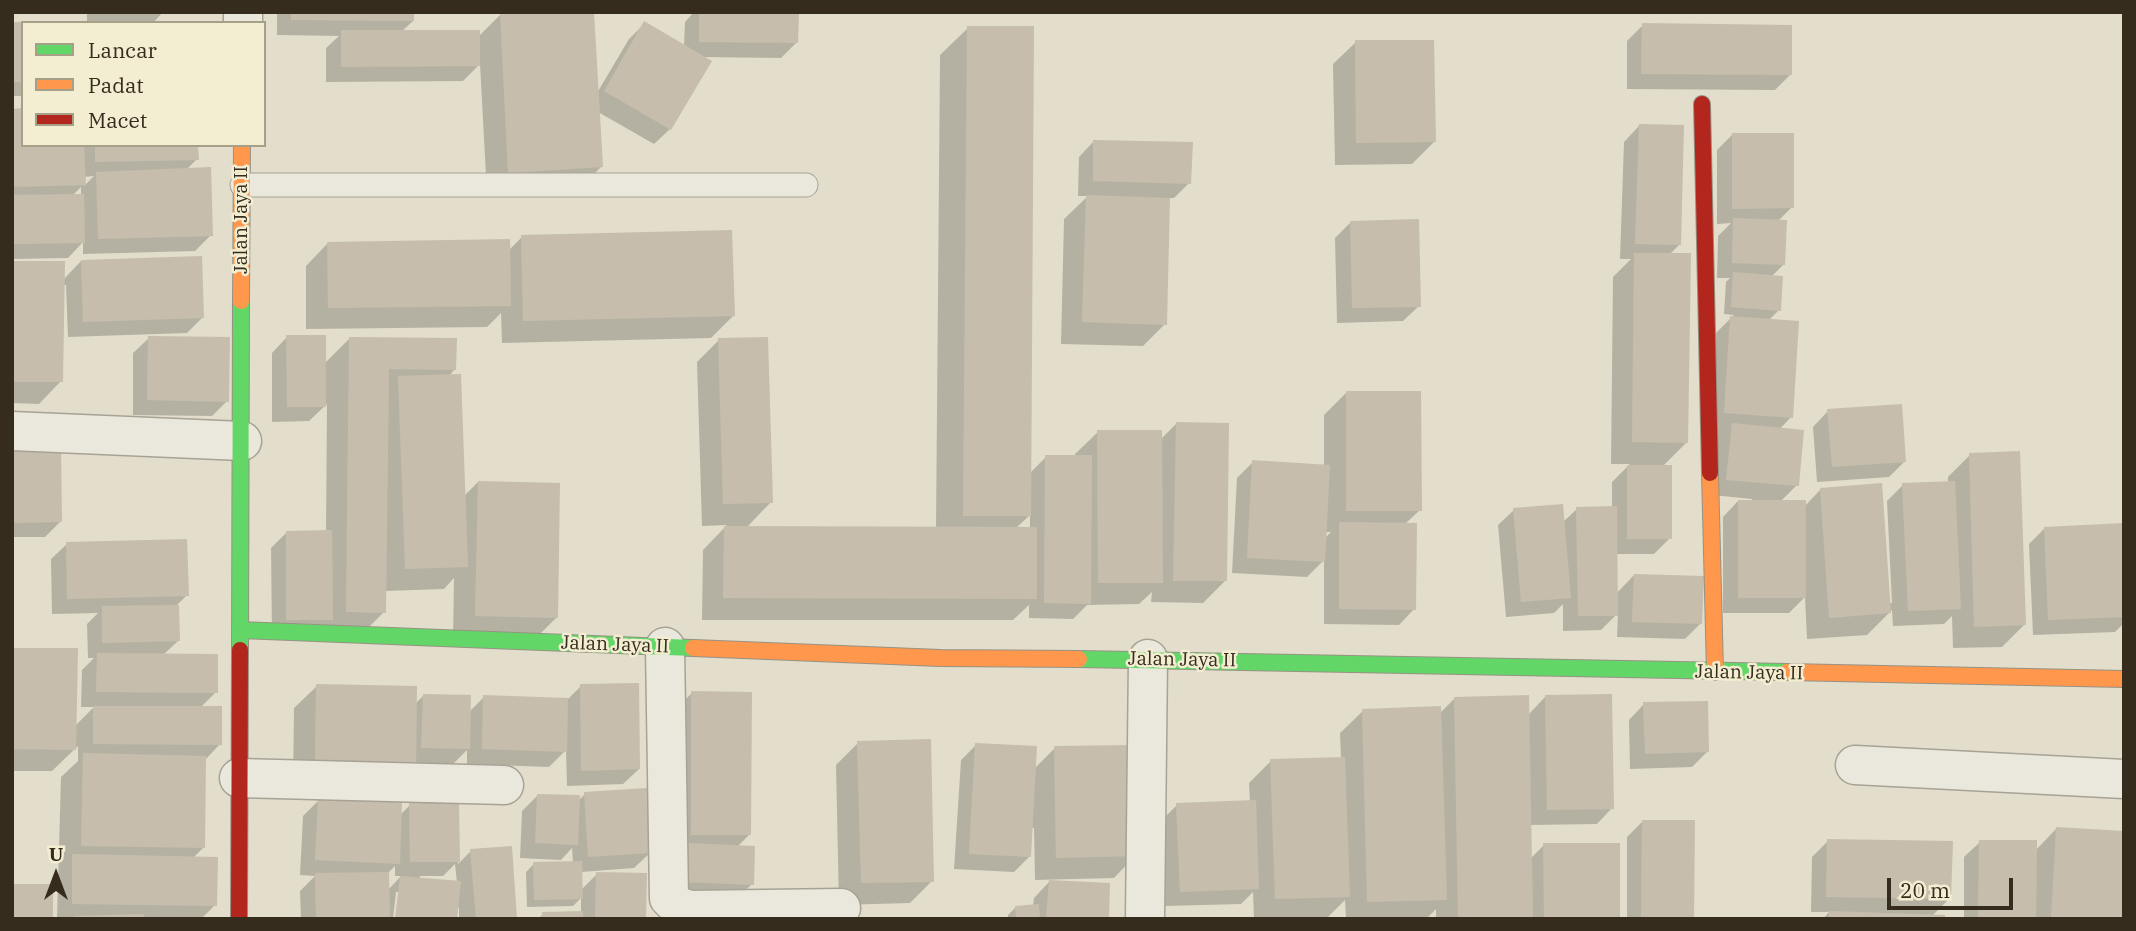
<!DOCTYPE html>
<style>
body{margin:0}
#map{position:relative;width:2136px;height:931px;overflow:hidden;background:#e2decb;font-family:"IBM Plex Serif",serif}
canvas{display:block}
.frame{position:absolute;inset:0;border:14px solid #352c1e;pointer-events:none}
.legend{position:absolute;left:21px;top:21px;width:245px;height:126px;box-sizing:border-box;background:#f3edd1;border:2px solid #a7a089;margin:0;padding:9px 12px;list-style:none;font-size:21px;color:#352c1e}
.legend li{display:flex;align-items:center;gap:14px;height:35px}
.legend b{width:35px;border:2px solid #a7a089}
.north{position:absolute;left:21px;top:840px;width:70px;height:70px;-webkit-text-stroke:5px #f3edd1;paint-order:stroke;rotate:0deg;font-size:19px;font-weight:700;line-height:28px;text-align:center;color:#352c1e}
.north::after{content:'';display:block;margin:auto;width:24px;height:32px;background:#352c1e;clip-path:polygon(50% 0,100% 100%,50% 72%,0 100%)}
.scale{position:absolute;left:1887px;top:878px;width:126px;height:32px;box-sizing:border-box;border:4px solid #352c1e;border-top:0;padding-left:9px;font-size:21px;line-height:24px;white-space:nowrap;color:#352c1e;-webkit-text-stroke:5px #f3edd1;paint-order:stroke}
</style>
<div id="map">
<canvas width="2136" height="931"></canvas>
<div class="frame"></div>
<ul class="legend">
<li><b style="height:9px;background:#63d668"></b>Lancar</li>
<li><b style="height:9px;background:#ff974d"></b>Padat</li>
<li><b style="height:9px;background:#b3261e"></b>Macet</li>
</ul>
<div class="north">U</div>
<div class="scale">20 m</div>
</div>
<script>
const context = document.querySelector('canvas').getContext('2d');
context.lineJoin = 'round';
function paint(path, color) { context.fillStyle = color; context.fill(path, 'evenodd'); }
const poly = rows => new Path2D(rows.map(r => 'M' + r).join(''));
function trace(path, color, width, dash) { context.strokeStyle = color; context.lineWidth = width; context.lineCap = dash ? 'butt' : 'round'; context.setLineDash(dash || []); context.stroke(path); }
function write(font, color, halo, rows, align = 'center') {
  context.font = font + ' "IBM Plex Serif",serif'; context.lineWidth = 5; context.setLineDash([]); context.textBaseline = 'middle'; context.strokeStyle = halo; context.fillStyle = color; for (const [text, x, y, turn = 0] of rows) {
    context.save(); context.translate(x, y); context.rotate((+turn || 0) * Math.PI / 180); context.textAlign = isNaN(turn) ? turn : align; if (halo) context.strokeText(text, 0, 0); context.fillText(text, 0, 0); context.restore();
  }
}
const shadow = poly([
 [87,12,163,12,153,23,87,23],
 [277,12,413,12,413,21,401,32,478,37,501,14,597,93,629,39,644,24,684,46,685,22,694,12,797,12,797,42,781,58,702,57,670,129,654,144,598,112,601,167,579,189,487,194,480,64,463,81,326,82,326,48,339,36,277,35],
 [23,23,23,96,12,96,12,24],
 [1643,25,1791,74,1775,90,1627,89,1627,41],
 [968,28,1030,473,1046,457,1076,457,1075,454,1098,432,1160,440,1176,424,1225,581,1203,603,1151,602,1152,592,1139,604,1087,605,1073,619,1029,618,1029,605,1013,620,702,620,703,550,727,525,702,526,697,362,719,340,771,502,746,528,936,528,940,55],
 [1030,515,1030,528,1016,528],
 [1356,42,1434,142,1412,164,1335,165,1333,64],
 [12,111,23,145,197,145,197,159,186,170,211,235,195,251,83,254,83,242,68,258,12,259],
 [94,176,84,186,84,177],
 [81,187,81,196,72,196],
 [1639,126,1680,244,1669,255,1687,442,1663,466,1670,538,1654,554,1616,554,1616,594,1634,575,1701,623,1685,639,1617,637,1618,613,1601,630,1563,631,1563,604,1554,613,1506,617,1498,525,1514,510,1563,522,1577,509,1612,508,1612,482,1630,464,1611,464,1613,277,1631,259,1620,259,1624,142],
 [1733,134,1792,207,1778,221,1784,264,1771,277,1779,310,1769,320,1791,417,1779,430,1797,485,1781,501,1805,506,1821,489,1888,603,1892,603,1887,501,1903,485,1948,483,1948,477,1970,455,2024,625,2002,647,1953,648,1952,616,1944,624,1893,626,1892,610,1867,635,1807,639,1805,597,1789,613,1723,613,1723,517,1738,501,1752,501,1752,499,1712,495,1715,334,1734,315,1724,314,1726,282,1730,278,1717,278,1718,236,1731,223,1717,224,1717,150],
 [1094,141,1189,183,1174,198,1168,198,1165,324,1143,346,1061,344,1064,219,1088,196,1078,196,1079,157],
 [1351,222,1419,306,1403,321,1337,323,1335,238],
 [522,237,733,316,711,338,502,343,501,313,487,327,306,329,306,266,328,243,508,251],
 [81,261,203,317,187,333,68,337,66,285,63,285,61,381,39,404,12,403,12,262,63,280],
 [287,337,324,364,350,338,455,369,448,377,463,497,478,482,556,618,534,640,453,638,454,578,444,589,385,591,384,612,362,634,272,635,271,548,286,533,326,532,327,404,309,421,272,422,272,353],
 [149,338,227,401,212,416,133,415,133,353],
 [1346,393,1420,510,1405,524,1414,609,1399,625,1324,624,1324,560,1307,577,1232,573,1237,478,1253,462,1324,466,1324,415],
 [1325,532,1331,532,1324,539],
 [1828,411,1904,462,1889,477,1817,482,1813,427],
 [12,450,61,521,45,537,12,537],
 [2124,525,2124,623,2115,632,2033,635,2029,544,2045,528],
 [67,544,187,595,177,605,178,641,163,655,216,692,200,708,220,744,205,760,203,848,193,858,215,905,201,919,57,918,61,777,78,761,78,746,52,771,12,771,12,650,75,726,94,707,81,707,82,670,94,658,88,658,87,624,98,613,52,614,51,559],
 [317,686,415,704,423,696,469,712,484,697,567,700,581,686,639,769,623,784,567,786,566,750,549,767,467,764,467,750,453,764,414,763,293,789,294,708],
 [692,693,750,834,737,847,752,884,736,900,668,897,669,715],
 [1546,696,1612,808,1597,824,1530,825,1530,859,1544,845,1618,919,1436,919,1436,909,1426,919,1346,919,1345,900,1326,919,1254,919,1253,892,1241,904,1165,906,1162,820,1177,805,1250,802,1249,783,1271,761,1341,759,1340,733,1363,711,1440,713,1455,698,1528,715],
 [1644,704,1708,751,1692,767,1630,769,1629,720],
 [858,743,932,881,910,903,839,905,836,765],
 [976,745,1034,769,1055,748,1136,855,1114,878,1035,880,1034,828,1031,828,1029,857,1014,872,954,869,961,760],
 [585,794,650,853,634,868,581,872,581,890,597,874,644,919,538,919,543,914,581,913,581,898,573,906,527,907,526,872,534,864,573,863,572,848,561,860,520,858,522,811,537,796,578,801],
 [319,800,400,815,410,805,458,804,458,864,471,851,515,919,459,919,459,908,400,892,396,892,393,919,301,919,300,891,315,876,300,875,303,816],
 [455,864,457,883,420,879,420,876,443,876],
 [395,866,395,876,401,876,388,890,387,874],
 [1643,821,1692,919,1627,919,1627,837],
 [2056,829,2124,919,1964,919,1964,857,1980,842,2035,851],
 [1828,841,1949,899,1931,917,1943,919,1823,919,1829,912,1811,912,1812,857],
 [1049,882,1107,919,1008,919,1008,915,1016,907,1033,906,1034,898]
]);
const building = poly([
 [291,12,414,12,414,21,291,20],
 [500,12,594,12,603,167,508,173],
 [699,12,799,12,798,43,699,42],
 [644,21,712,61,671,130,604,91],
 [12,22,23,22,23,82,12,82],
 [1642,23,1792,25,1792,75,1641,74],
 [967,26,1034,26,1031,516,963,516],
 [341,30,480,30,480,66,341,67],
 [1355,40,1434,40,1436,142,1356,143],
 [23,108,23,145,84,145,86,185,12,187,12,109],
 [1639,124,1684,125,1681,245,1635,244],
 [1732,133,1794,133,1794,208,1732,209],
 [1093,140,1193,142,1191,184,1093,181],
 [95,145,198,145,199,160,95,162],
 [211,167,213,236,98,239,96,172],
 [84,194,85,243,12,244,12,195],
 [1086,195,1170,198,1167,325,1082,322],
 [1733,218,1787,220,1785,265,1732,263],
 [1419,219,1421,307,1352,308,1350,221],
 [732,230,735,316,523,321,521,235],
 [510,239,511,306,328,308,327,242],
 [1634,253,1691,253,1688,443,1632,442],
 [202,256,204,318,83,322,81,260],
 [12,261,65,261,63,382,12,382],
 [1733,272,1783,276,1781,311,1731,307],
 [1730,316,1799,321,1793,418,1724,413],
 [286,335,326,335,326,407,287,407],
 [148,336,230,337,229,402,147,400],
 [349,337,457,338,456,370,389,369,386,613,346,612],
 [768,337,773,503,723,504,718,338],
 [461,374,468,567,405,569,398,376],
 [1346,391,1421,391,1422,511,1346,511],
 [1902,404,1906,462,1832,467,1827,409],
 [1176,422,1229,423,1227,581,1173,581],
 [1732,423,1804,430,1799,486,1726,480],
 [1097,430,1162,430,1163,583,1098,583],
 [61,448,62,522,12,523,12,449],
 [2020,451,2026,625,1974,627,1969,453],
 [1045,455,1092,455,1091,604,1044,603],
 [1252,460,1330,465,1325,562,1247,558],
 [1627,465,1672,465,1672,539,1627,539],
 [478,481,560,483,558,618,475,616],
 [1955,481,1961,609,1908,611,1902,483],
 [1882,483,1891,613,1829,618,1820,488],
 [1738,500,1806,500,1806,598,1738,598],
 [1563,504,1571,598,1521,602,1513,508],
 [1617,506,1618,616,1578,616,1576,507],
 [1339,522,1417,523,1416,610,1339,609],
 [2124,523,2124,617,2048,620,2044,527],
 [724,526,1037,527,1037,599,723,598],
 [332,530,333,620,286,620,286,531],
 [187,539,189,596,67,599,66,542],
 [1634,574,1704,576,1702,624,1632,622],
 [179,605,180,641,102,643,102,606],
 [12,648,78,648,76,750,12,749],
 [97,653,218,654,218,693,96,692],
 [639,683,640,769,581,771,580,684],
 [316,684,417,686,416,769,315,767],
 [691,691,752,692,751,835,691,835],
 [423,694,471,695,470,749,421,748],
 [1612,694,1614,809,1547,810,1545,695],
 [483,695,568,698,567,752,482,749],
 [1529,695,1533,919,1458,919,1454,697],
 [1708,701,1709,752,1645,754,1643,702],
 [93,706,222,706,222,745,93,744],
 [1441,706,1447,900,1367,902,1362,709],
 [931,739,934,882,861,883,857,741],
 [975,743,1037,746,1031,857,969,854],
 [1135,745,1138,856,1056,858,1054,746],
 [83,753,206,756,205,848,81,846],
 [1345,757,1350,897,1275,899,1270,759],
 [647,788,652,853,588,857,584,792],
 [537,794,580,795,578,845,535,843],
 [318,799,402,802,400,864,315,860],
 [1256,800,1259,889,1180,892,1176,803],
 [459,802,460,862,410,862,409,803],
 [1642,820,1695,820,1694,919,1641,919],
 [2056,827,2124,831,2124,919,2051,919],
 [1827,839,1953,841,1951,899,1826,897],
 [1979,840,2037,840,2036,919,1978,919],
 [685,843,755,846,754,885,683,882],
 [1543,843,1620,843,1620,919,1544,919],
 [512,846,517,919,476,919,470,849],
 [72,854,218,857,217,906,72,904],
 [582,861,583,899,534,900,533,862],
 [389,872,390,919,316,919,315,873],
 [596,872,647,873,646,919,595,919],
 [400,876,461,881,457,919,395,919],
 [1049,880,1110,883,1109,919,1046,919],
 [12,884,53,884,53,919,12,919],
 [1039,904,1040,919,1016,919,1015,906],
 [583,911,583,919,542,919,542,912],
 [1829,911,1945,915,1945,919,1829,919],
 [144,914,144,919,74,919,74,916]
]);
const lane = poly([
 [242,185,806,185]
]);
const street = poly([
 [243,23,243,12],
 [12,431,242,441],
 [665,647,669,898,677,906,690,910,841,908],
 [1855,765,2124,779],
 [239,778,504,785],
 [1145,919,1148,659]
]);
const fast = poly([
 [240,630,693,648],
 [240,650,241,301],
 [1079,659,1787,672]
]);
const slow = poly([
 [241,301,242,145],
 [1710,473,1715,672],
 [693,648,940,658,1079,659],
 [1787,672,2124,679]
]);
const jam = poly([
 [1702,104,1710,473],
 [239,919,240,650]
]);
const streetNames = [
 ["Jalan Jaya II",242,220,-90],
 ["Jalan Jaya II",615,645,2],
 ["Jalan Jaya II",1182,660,1],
 ["Jalan Jaya II",1749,673,1]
];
paint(shadow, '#0003');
paint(building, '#c6bdac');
trace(lane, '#a7a295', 25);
trace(street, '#a7a295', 41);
trace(fast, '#979285', 18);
trace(slow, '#979285', 18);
trace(jam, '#979285', 18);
trace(lane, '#eae8dd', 23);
trace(street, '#eae8dd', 38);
trace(fast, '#63d668', 16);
trace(slow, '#ff974d', 16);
trace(jam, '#b3261e', 16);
write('19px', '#352c1e', '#f3edd1', streetNames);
</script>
